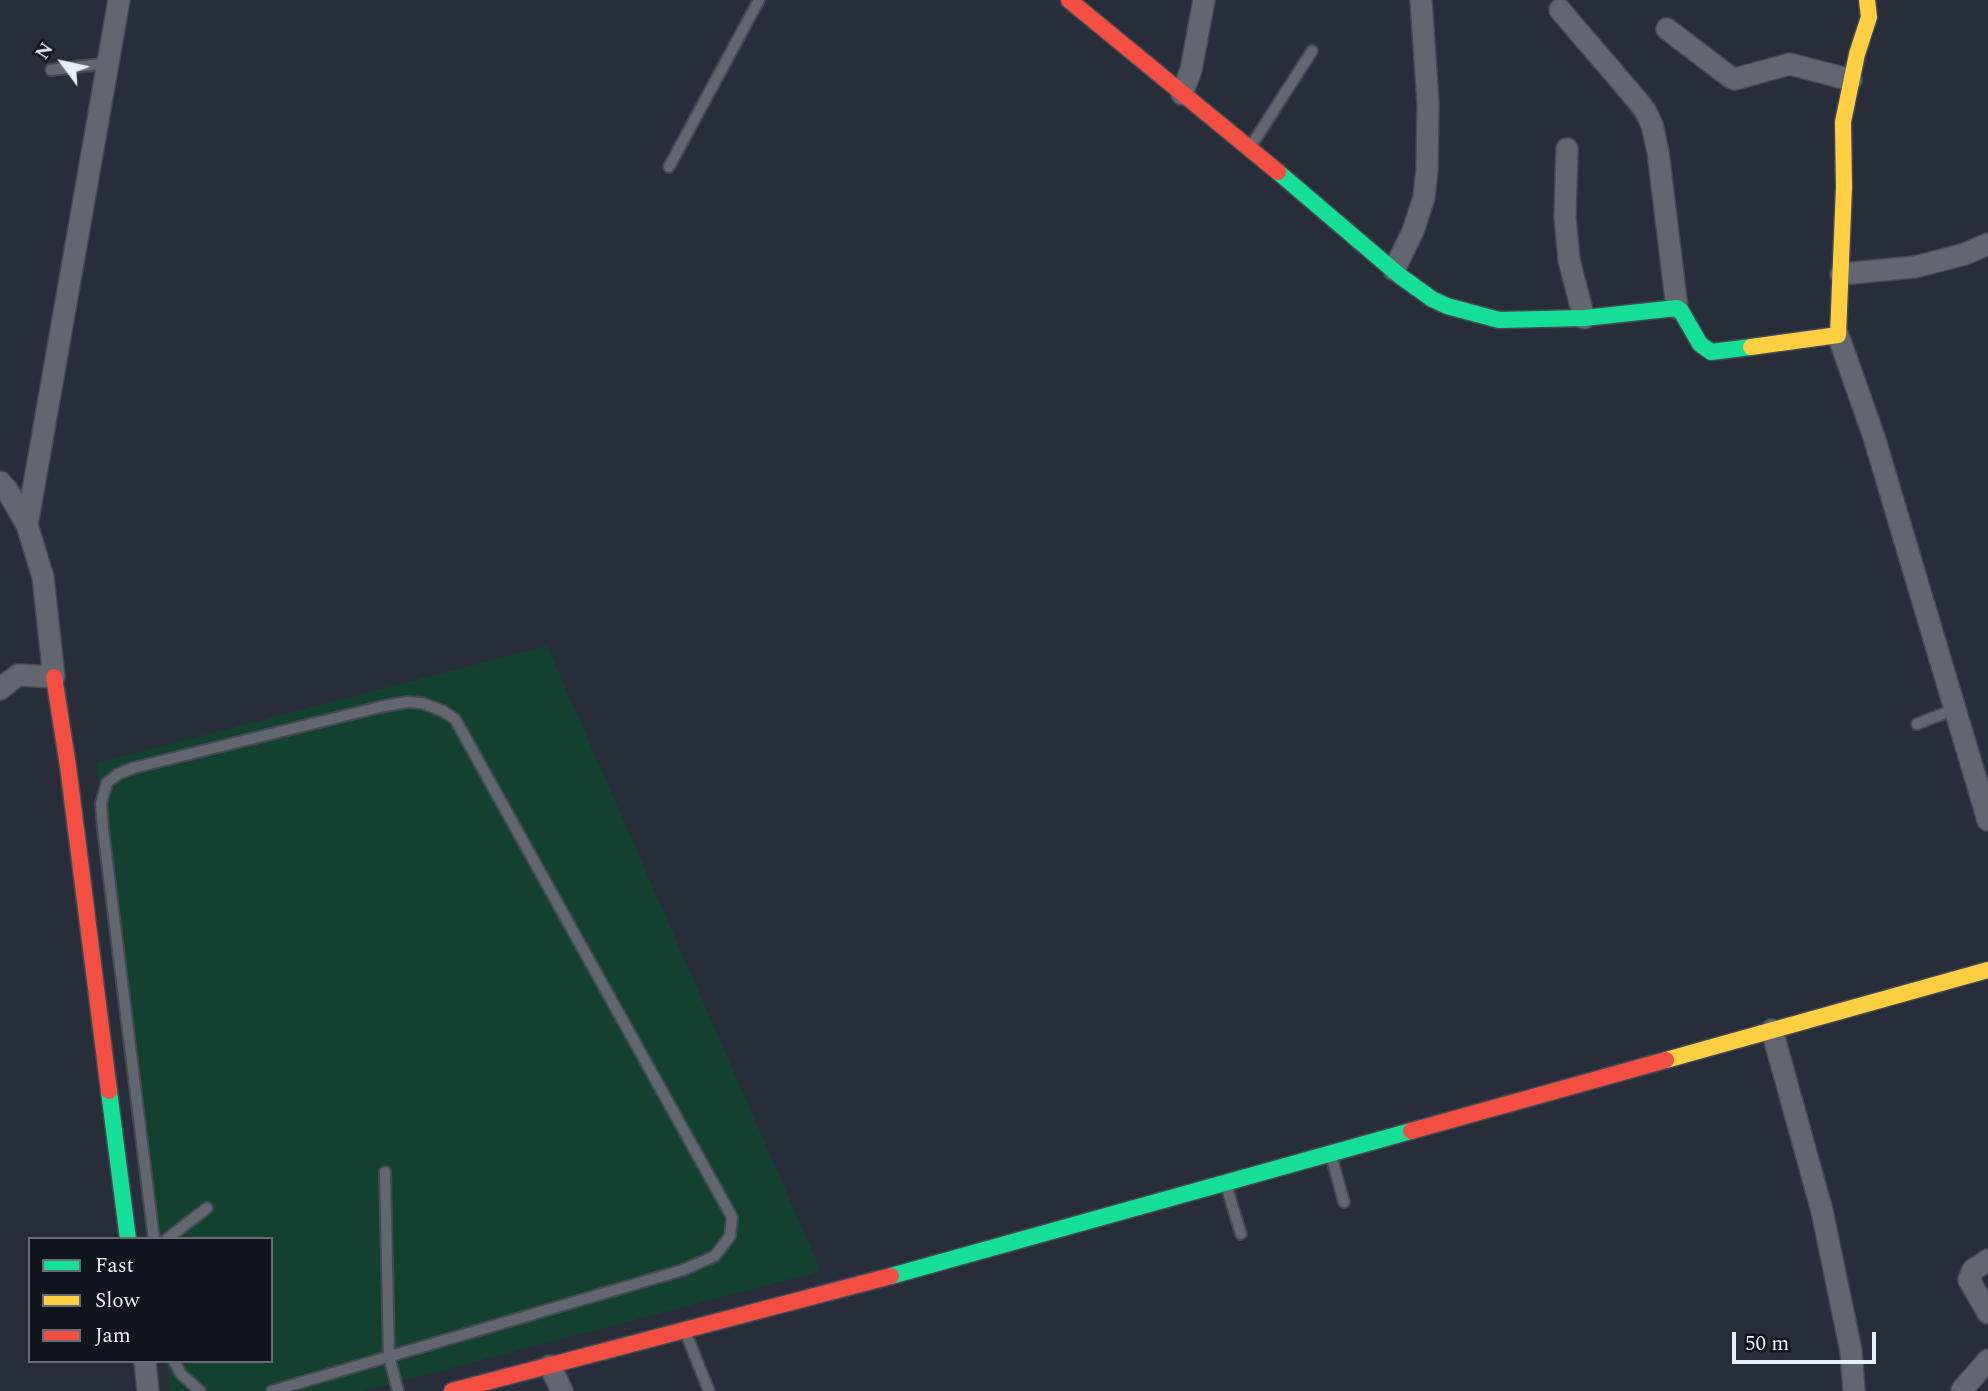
<!DOCTYPE html>
<style>
body{margin:0}
#map{position:relative;width:1988px;height:1391px;overflow:hidden;background:#282e39;font-family:Spectral,serif}
canvas{display:block}
.legend{position:absolute;left:28px;top:1237px;width:245px;height:126px;box-sizing:border-box;background:#10151e;border:2px solid #666c76;margin:0;padding:9px 12px;list-style:none;font-size:21px;color:#e6effb}
.legend li{display:flex;align-items:center;gap:14px;height:35px}
.legend b{width:35px;border:2px solid #666c76}
.north{position:absolute;left:28px;top:28px;width:70px;height:70px;-webkit-text-stroke:5px #10151e;paint-order:stroke;rotate:303deg;font-size:19px;font-weight:700;line-height:28px;text-align:center;color:#e6effb}
.north::after{content:'';display:block;margin:auto;width:24px;height:32px;background:#e6effb;clip-path:polygon(50% 0,100% 100%,50% 72%,0 100%)}
.scale{position:absolute;left:1732px;top:1332px;width:144px;height:32px;box-sizing:border-box;border:4px solid #e6effb;border-top:0;padding-left:9px;font-size:21px;line-height:24px;white-space:nowrap;color:#e6effb;-webkit-text-stroke:5px #10151e;paint-order:stroke}
</style>
<div id="map">
<canvas width="1988" height="1391"></canvas>
<ul class="legend">
<li><b style="height:9px;background:#16e098"></b>Fast</li>
<li><b style="height:9px;background:#ffcf43"></b>Slow</li>
<li><b style="height:9px;background:#f24e42"></b>Jam</li>
</ul>
<div class="north">N</div>
<div class="scale">50 m</div>
</div>
<script>
const context = document.querySelector('canvas').getContext('2d');
context.lineJoin = 'round';
function paint(path, color) { context.fillStyle = color; context.fill(path, 'evenodd'); }
const poly = rows => new Path2D(rows.map(r => 'M' + r).join(''));
function trace(path, color, width, dash) { context.strokeStyle = color; context.lineWidth = width; context.lineCap = dash ? 'butt' : 'round'; context.setLineDash(dash || []); context.stroke(path); }
const green = poly([
 [547,646,821,1271,363,1391,170,1391,167,1361,271,1361,271,1239,152,1239,97,763]
]);
const lane = poly([
 [51,70,109,63],
 [1251,146,1312,51],
 [669,167,759,0],
 [1917,724,1955,709],
 [1332,1159,1344,1202],
 [385,1172,389,1356,398,1391],
 [1227,1188,1241,1234],
 [154,1239,103,829,101,803,107,783,118,774,133,768,380,707,407,702,422,703,443,711,455,719,732,1217,730,1236,715,1256,683,1270,272,1391],
 [167,1239,207,1208],
 [687,1336,709,1391],
 [174,1361,181,1374,200,1391]
]);
const street = poly([
 [1560,10,1637,100,1646,112,1652,125,1658,152,1677,308],
 [1667,29,1730,77,1735,79,1790,64,1851,80],
 [1182,94,1191,70,1204,0],
 [1567,149,1565,217,1569,260,1584,318],
 [1394,270,1413,231,1424,197,1427,170,1428,103,1421,0],
 [1841,274,1915,267,1965,254,1988,244],
 [1838,335,1874,437,1988,820],
 [0,482,7,490,27,525,43,577,54,677,18,675,0,689],
 [27,525,119,0],
 [1772,1030,1822,1211,1851,1351,1854,1391],
 [1988,1260,1973,1270,1969,1280,1988,1313],
 [145,1361,148,1391],
 [550,1366,562,1391],
 [1962,1390,1988,1360]
]);
const fast = poly([
 [1278,172,1400,276,1432,299,1447,306,1499,320,1584,318,1677,308,1681,311,1700,344,1711,352,1751,347],
 [109,1091,128,1239],
 [891,1276,1411,1131]
]);
const slow = poly([
 [1751,347,1838,335,1844,187,1843,122,1857,54,1869,17,1867,0],
 [1666,1060,1988,970]
]);
const jam = poly([
 [1069,0,1278,172],
 [54,677,68,766,109,1091],
 [1411,1131,1666,1060],
 [452,1391,891,1276]
]);
paint(green, '#134130');
trace(lane, '#444a54', 14);
trace(street, '#444a54', 24);
trace(fast, '#444a54', 19);
trace(slow, '#444a54', 19);
trace(jam, '#444a54', 19);
trace(lane, '#61666f', 10);
trace(street, '#61666f', 21);
trace(fast, '#16e098', 16);
trace(slow, '#ffcf43', 16);
trace(jam, '#f24e42', 16);
</script>
